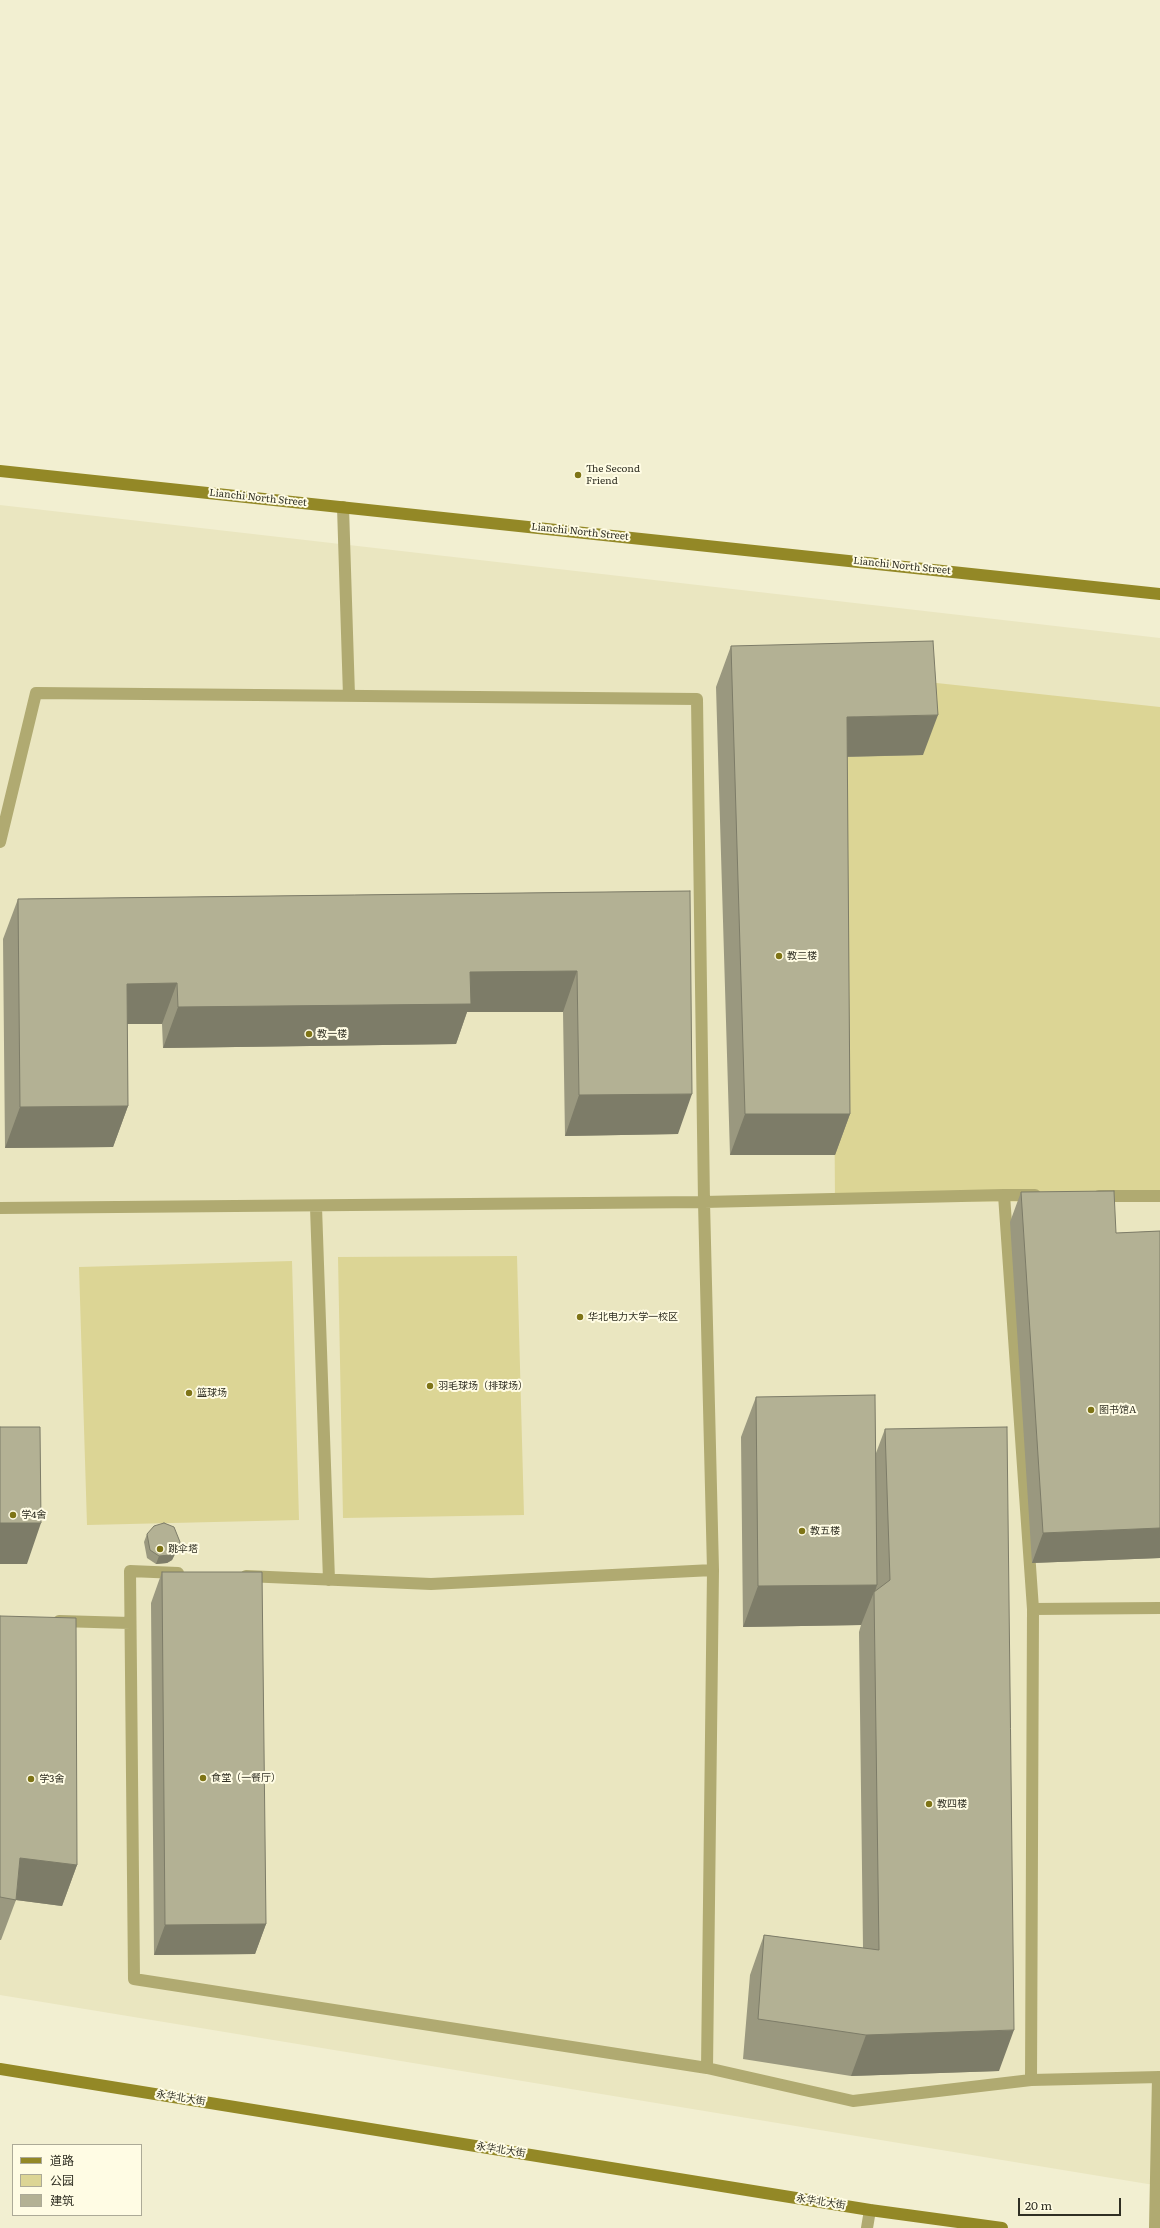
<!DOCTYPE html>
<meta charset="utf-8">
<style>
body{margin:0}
#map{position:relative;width:1160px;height:2228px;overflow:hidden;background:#f2efd1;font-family:Literata,"Noto Sans SC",serif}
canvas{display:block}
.legend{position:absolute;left:12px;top:2144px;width:130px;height:72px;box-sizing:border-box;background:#fffce4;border:1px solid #acaa97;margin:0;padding:5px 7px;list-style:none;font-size:12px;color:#302f23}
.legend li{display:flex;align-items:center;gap:8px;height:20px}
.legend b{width:20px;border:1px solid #acaa97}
.scale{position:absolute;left:1018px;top:2198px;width:103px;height:18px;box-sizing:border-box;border:2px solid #302f23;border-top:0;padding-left:5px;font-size:12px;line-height:14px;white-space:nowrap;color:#302f23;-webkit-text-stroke:3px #fffce4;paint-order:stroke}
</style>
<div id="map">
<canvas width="1160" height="2228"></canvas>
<ul class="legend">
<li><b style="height:5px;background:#938826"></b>道路</li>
<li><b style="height:11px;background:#dcd595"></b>公园</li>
<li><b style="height:11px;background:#b3b194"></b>建筑</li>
</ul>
<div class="scale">20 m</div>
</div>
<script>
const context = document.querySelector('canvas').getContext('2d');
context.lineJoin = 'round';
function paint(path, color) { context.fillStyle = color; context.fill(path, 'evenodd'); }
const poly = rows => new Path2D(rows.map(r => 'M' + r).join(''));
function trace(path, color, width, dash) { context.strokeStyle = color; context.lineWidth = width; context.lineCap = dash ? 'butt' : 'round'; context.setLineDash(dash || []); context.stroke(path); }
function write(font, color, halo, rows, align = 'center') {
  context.font = font + ' Literata,"Noto Sans SC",serif'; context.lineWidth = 4; context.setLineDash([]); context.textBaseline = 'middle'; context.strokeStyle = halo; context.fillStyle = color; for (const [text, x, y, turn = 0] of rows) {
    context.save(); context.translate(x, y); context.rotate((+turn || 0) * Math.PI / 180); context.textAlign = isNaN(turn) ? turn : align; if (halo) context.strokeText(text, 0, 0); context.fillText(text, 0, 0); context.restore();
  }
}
const built = poly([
 [0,505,1160,638,1160,2186,0,1995]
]);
const green = poly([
 [918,681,1160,707,1160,1202,835,1201,832,757],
 [517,1256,524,1515,343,1518,338,1257],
 [292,1261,299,1520,87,1525,79,1267]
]);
const street = poly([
 [343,507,349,696],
 [0,842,36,693,697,699,704,1202,0,1208],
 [1004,1195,1035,1195],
 [1099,1196,1160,1196],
 [316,1207,329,1580],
 [713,1570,704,1202,1004,1195,1033,1609],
 [178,1573,130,1571,134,1979,707,2068,853,2101,1031,2080],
 [246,1576,431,1584,713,1570,707,2068],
 [1160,1608,1033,1609,1031,2080,1160,2077],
 [59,1621,130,1623],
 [867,2228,870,2210],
 [1155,2228,1158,2077]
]);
const secondary = poly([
 [0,471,1160,594],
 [0,2069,870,2210,1002,2228]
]);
const wall = poly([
 [731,646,923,755,847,757,850,1114,835,1155,730,1155,716,687],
 [690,891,678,1134,565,1136,563,1012,467,1012,456,1044,163,1048,162,1024,127,1024,128,1106,113,1147,5,1148,3,939,18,899],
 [1021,1192,1116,1233,1160,1231,1160,1558,1032,1563,1010,1222],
 [756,1397,876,1453,885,1429,999,2071,851,2076,743,2059,750,1975,764,1935,863,1948,859,1632,861,1625,743,1627,741,1437],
 [147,1534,177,1550,172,1560,167,1563,156,1564,147,1558,144,1542],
 [162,1572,266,1924,255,1954,154,1955,151,1603],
 [0,1616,77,1865,62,1906,16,1900,1,1940,0,1940]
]);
const shadedWall = poly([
 [938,715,923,755,832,757,847,717],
 [577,971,563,1012,467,1012,456,1044,163,1048,178,1007,470,972],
 [177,983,162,1024,112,1024,127,984],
 [692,1094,678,1134,565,1136,579,1095],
 [128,1106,113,1147,5,1148,20,1107],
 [745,1114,850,1114,835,1155,730,1155],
 [0,1523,41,1523,27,1564,0,1564],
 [1160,1528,1160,1558,1032,1563,1043,1533],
 [180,1542,177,1550,172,1560,167,1563,156,1564,159,1556],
 [877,1585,874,1595,874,1592,861,1625,743,1627,758,1586],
 [20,1858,77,1865,62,1906,16,1900],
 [266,1924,255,1954,154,1955,165,1925],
 [1014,2030,999,2071,851,2076,866,2035]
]);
const building = poly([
 [933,641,938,715,847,717,850,1114,745,1114,731,646,933,641],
 [690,891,692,1094,579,1095,577,971,470,972,471,1004,178,1007,177,983,127,984,128,1106,20,1107,18,899,690,891],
 [1114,1191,1116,1233,1160,1231,1160,1528,1043,1533,1021,1192,1114,1191],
 [875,1395,877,1585,758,1586,756,1397,875,1395],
 [0,1427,40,1427,41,1523,0,1523,0,1427],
 [1007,1427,1014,2030,866,2035,758,2019,764,1935,879,1950,874,1592,890,1580,885,1429,1007,1427],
 [164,1523,174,1527,180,1542,175,1552,170,1555,159,1556,150,1550,147,1534,154,1526,164,1523],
 [162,1572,262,1572,266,1924,165,1925,162,1572],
 [0,1616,76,1618,77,1865,20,1858,16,1900,0,1897,0,1616]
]);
const markers = [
 [578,475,4,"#7e7416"],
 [779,956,4,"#7e7416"],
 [309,1034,4,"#7e7416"],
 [580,1317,4,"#7e7416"],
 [430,1386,4,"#7e7416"],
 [189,1393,4,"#7e7416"],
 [1091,1410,4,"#7e7416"],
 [13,1515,4,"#7e7416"],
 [802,1531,4,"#7e7416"],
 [160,1549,4,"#7e7416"],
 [203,1778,4,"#7e7416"],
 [31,1779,4,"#7e7416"],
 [929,1804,4,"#7e7416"]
];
const poiNames = [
 ["The Second",586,469],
 ["Friend",586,481],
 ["教二楼",787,956],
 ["教一楼",317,1034],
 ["华北电力大学一校区",588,1317],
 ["羽毛球场（排球场）",438,1386],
 ["篮球场",197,1393],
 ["图书馆A",1099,1410],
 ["学4舍",21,1515],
 ["教五楼",810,1531],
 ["跳伞塔",168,1549],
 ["食堂（一餐厅）",211,1778],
 ["学3舍",39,1779],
 ["教四楼",937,1804]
];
const streetNames = [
 ["Lianchi North Street",258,498,6],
 ["Lianchi North Street",580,532,6],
 ["Lianchi North Street",902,566,6],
 ["永华北大街",181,2098,9],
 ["永华北大街",501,2150,9],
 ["永华北大街",821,2202,9]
];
paint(built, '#eae6c0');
paint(green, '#dcd595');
trace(street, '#b0aa71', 12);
trace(secondary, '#938826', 12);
paint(wall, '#9a987f');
paint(shadedWall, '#7d7c68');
paint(building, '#b3b194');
trace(building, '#7d7c68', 1);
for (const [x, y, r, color] of markers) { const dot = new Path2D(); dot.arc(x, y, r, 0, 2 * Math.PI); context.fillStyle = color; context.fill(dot); trace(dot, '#fffce4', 1.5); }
write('10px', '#302f23', '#fffce4', poiNames, 'left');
write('10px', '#302f23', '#fffce4', streetNames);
</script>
